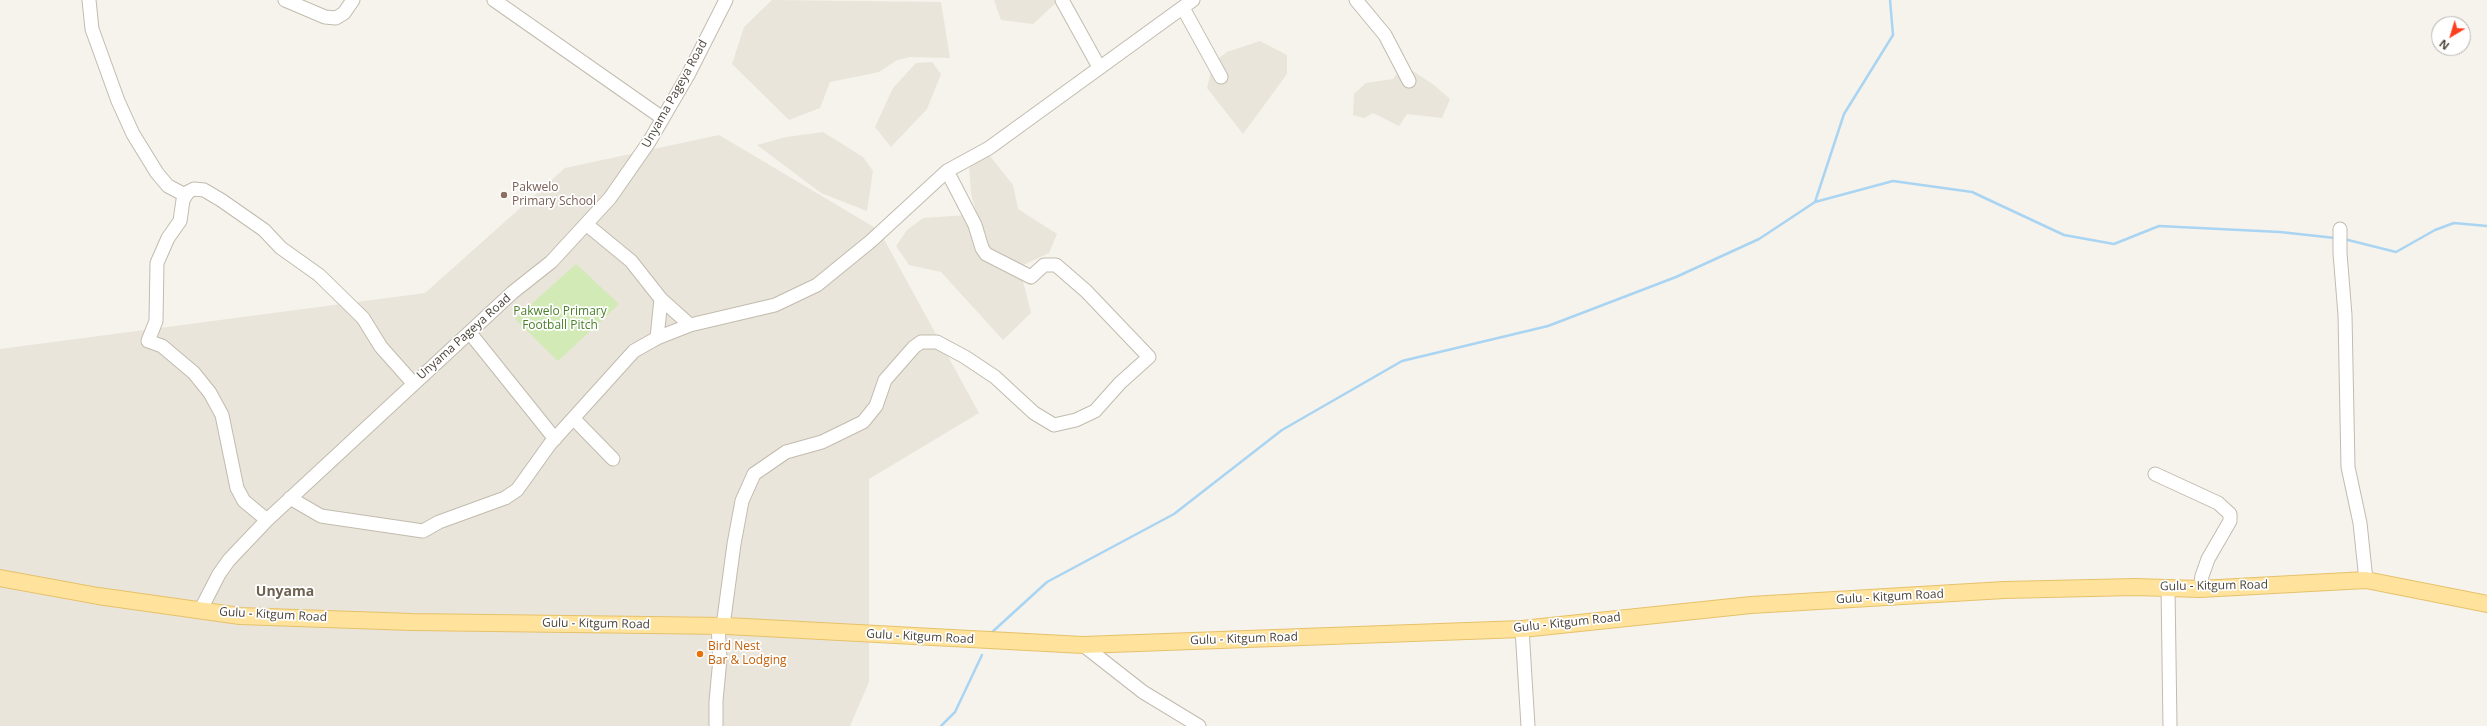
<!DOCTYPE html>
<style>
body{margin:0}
#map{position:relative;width:2487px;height:726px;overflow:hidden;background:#f6f3ec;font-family:"Open Sans",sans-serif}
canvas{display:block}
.north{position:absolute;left:2431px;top:16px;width:40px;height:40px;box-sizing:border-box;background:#fff;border:1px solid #b7b4b0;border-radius:50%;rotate:218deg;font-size:11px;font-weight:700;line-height:16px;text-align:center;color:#4b4439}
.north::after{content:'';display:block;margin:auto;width:14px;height:18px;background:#fc3f1d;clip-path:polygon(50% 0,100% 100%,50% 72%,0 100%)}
</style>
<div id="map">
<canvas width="2487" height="726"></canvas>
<div class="north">N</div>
</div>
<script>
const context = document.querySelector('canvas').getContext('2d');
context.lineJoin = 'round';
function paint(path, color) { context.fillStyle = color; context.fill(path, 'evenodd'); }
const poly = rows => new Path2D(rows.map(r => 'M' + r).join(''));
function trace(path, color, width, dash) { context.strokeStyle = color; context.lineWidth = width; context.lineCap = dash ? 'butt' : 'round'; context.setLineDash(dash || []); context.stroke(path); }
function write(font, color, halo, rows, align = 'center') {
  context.font = font + ' "Open Sans",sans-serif'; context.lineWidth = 3.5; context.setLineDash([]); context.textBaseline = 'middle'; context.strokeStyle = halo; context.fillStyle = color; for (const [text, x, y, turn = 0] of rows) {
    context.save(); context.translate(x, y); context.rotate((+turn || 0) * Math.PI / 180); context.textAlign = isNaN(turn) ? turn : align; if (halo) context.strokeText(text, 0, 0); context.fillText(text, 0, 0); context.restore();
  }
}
const residential = poly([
 [772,0,941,2,950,58,911,57,897,60,879,72,830,82,820,108,789,120,732,64,744,27],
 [994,0,1059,0,1033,24,1001,20],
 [1260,41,1287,55,1287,74,1243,134,1207,88,1213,63,1227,52],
 [932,62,941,74,927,109,891,147,875,127,893,88,916,63],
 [1404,65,1434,85,1450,99,1442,118,1407,114,1399,126,1373,113,1364,118,1353,115,1354,94,1366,83,1393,79],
 [823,132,863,157,873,171,867,211,821,193,757,145,786,137],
 [719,135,879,230,979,413,869,479,869,682,850,726,0,726,0,349,425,293,565,168],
 [986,151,1013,185,1018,209,1057,234,1049,253,1015,269,987,248,971,194,969,164],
 [966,215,980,254,1023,281,1031,313,1003,340,941,272,909,265,896,246,907,230,923,218]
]);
const green = poly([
 [576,264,619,304,558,361,515,319]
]);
const stream = poly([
 [1815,202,1893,181,1972,192,2064,235,2114,244,2159,226,2280,232,2335,238],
 [2344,239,2396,252,2435,230,2454,223,2487,226],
 [990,634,1047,582,1174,514,1282,430,1402,361,1548,326,1676,277,1759,239,1815,202,1844,114,1893,35,1890,0],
 [941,726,955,712,982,655]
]);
const minor = poly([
 [89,0,92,29,118,101,133,134,157,173,168,186,185,195],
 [285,0,325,17,336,18,344,13,353,0],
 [494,0,661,117],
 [1062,0,1099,67],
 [1356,0,1385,35,1409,81],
 [1183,8,1221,77],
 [586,224,631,261,661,299,690,325],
 [2340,229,2340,253,2345,315,2348,467,2360,523,2366,580],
 [470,333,555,439],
 [657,338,661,299],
 [574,419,613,459],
 [2155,474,2218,503,2230,514,2230,521,2208,559,2202,576,2200,589],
 [290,498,321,516,423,531,439,522,505,498,517,490,550,444,634,351,657,338,690,325,775,305,817,285,871,241,947,171,989,148,1193,0],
 [267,520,244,501,237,488,222,415,210,393,194,373,162,346,148,341,156,321,157,263,168,238,180,221,183,200,188,192,194,189,204,190,221,200,264,230,281,248,319,275,363,318,381,347,413,383],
 [2168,587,2170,726],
 [200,611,219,574,229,560,267,520,513,292,551,262,610,198,649,142,688,75,726,0],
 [723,626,734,544,742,501,754,474,786,452,822,442,863,422,876,406,885,380,914,347,921,342,937,342,965,357,995,377,1034,413,1054,425,1076,420,1095,411,1120,383,1149,357,1086,291,1056,265,1044,265,1031,277,986,254,982,248,975,225,947,171],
 [1522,629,1528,726],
 [1083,645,1143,692,1199,726],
 [716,726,716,701,720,659,718,626]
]);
const major = poly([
 [0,578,98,596,240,616,412,622,727,626,1083,645,1522,629,1751,605,2004,590,2135,587,2200,589,2366,580,2487,604]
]);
const markers = [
 [504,195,4,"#8d6e63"],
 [700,654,4,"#e8710a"]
];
const streetNames = [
 ["Unyama Pageya Road",675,94,-61],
 ["Unyama Pageya Road",464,337,-42],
 ["Gulu - Kitgum Road",2214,586,-1],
 ["Gulu - Kitgum Road",1890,597,-3],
 ["Gulu - Kitgum Road",273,615,3],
 ["Gulu - Kitgum Road",1567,623,-6],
 ["Gulu - Kitgum Road",596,624,1],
 ["Gulu - Kitgum Road",920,637,3],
 ["Gulu - Kitgum Road",1244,639,-2]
];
const educationNames = [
 ["Pakwelo",512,188],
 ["Primary School",512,202]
];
const parkNames = [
 ["Pakwelo Primary",560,312],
 ["Football Pitch",560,326]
];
const foodNames = [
 ["Bird Nest",708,647],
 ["Bar & Lodging",708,661]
];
const quarterNames = [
 ["Unyama",285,592]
];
paint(residential, '#eae5da');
paint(green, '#d2eab5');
trace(stream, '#a9d4f2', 2.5);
trace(minor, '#c2bbae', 15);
trace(major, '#e6c16a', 18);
trace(minor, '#fff', 13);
trace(major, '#ffe39c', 16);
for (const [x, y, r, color] of markers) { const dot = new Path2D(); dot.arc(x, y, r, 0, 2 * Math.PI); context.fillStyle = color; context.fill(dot); trace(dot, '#fff', 1.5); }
write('12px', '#4b4439', '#fff', streetNames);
write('12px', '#785e54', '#fff', educationNames, 'left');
write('12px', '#4a7f2a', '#fff', parkNames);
write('12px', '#c56008', '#fff', foodNames, 'left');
write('bold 14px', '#6e6250', '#fff', quarterNames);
</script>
